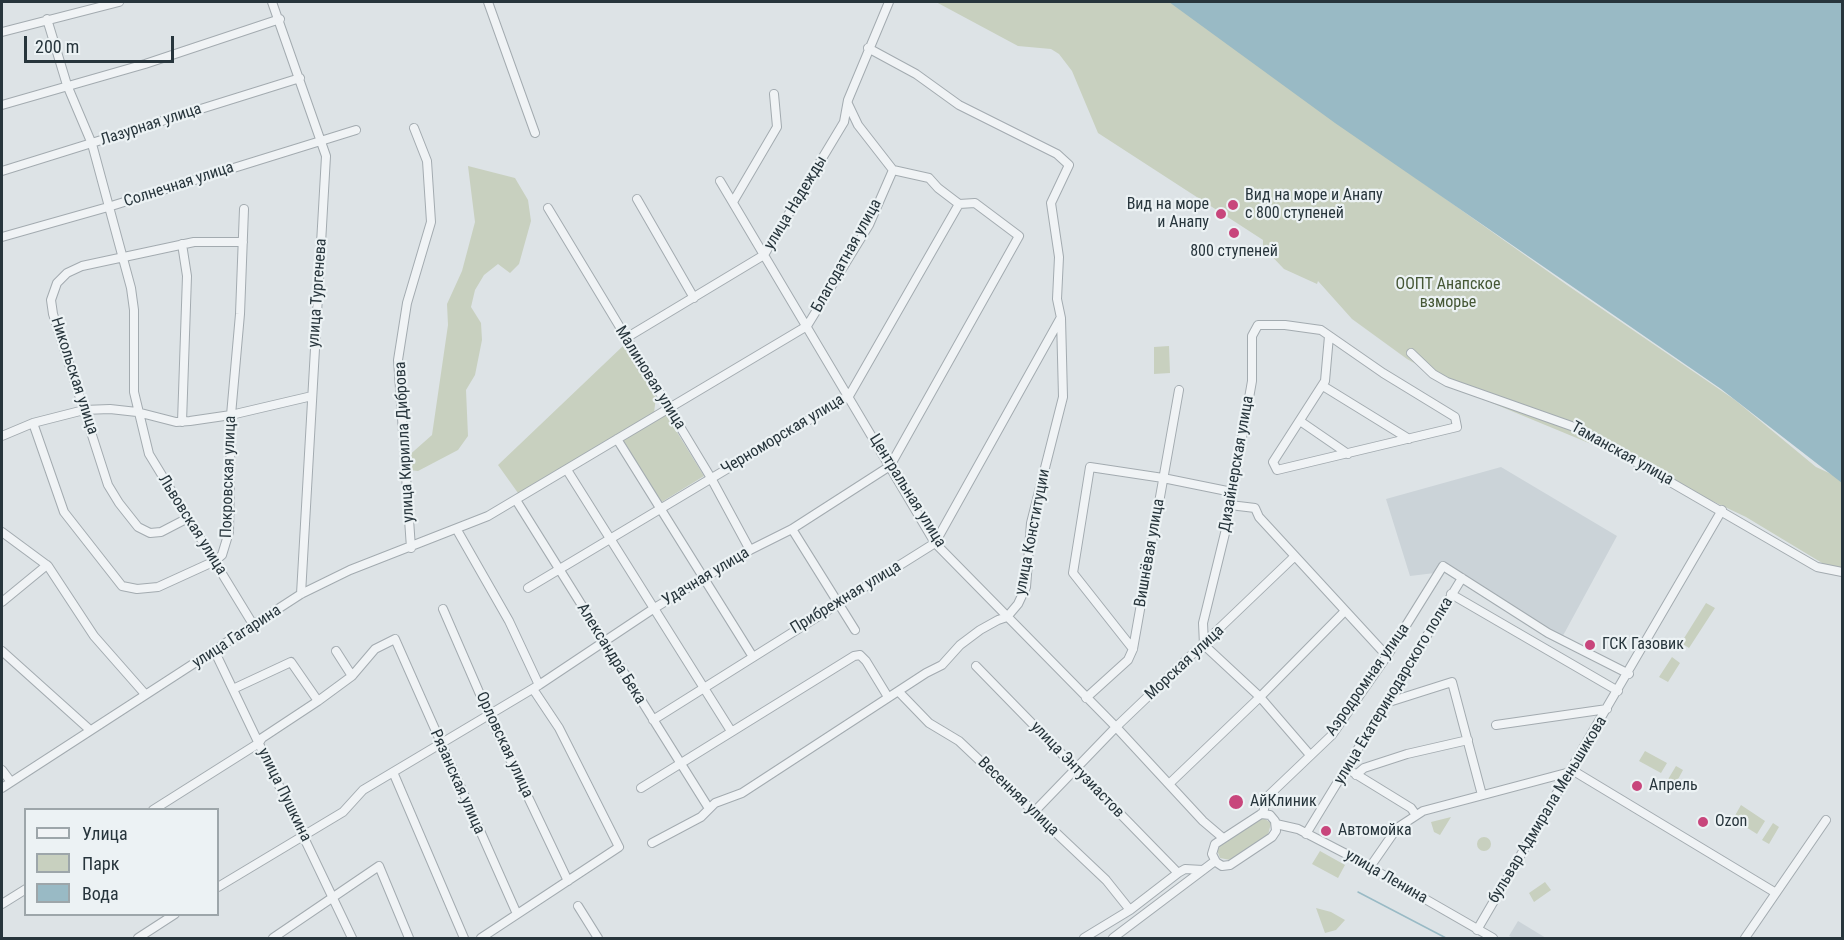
<!DOCTYPE html>
<meta charset="utf-8">
<style>
body{margin:0}
#map{position:relative;width:1844px;height:940px;overflow:hidden;background:#dde3e6;font-family:"Roboto Condensed",sans-serif}
canvas{display:block}
.frame{position:absolute;inset:0;border:3px solid #27353c;pointer-events:none}
.legend{position:absolute;left:24px;top:808px;width:195px;height:108px;box-sizing:border-box;background:#ecf2f4;border:2px solid #9da6aa;margin:0;padding:8px 10px;list-style:none;font-size:18px;color:#27353c}
.legend li{display:flex;align-items:center;gap:12px;height:30px}
.legend b{width:30px;border:2px solid #9da6aa}
.scale{position:absolute;left:24px;top:36px;width:150px;height:27px;box-sizing:border-box;border:3px solid #27353c;border-top:0;padding-left:8px;font-size:18px;line-height:21px;white-space:nowrap;color:#27353c;-webkit-text-stroke:4px #ecf2f4;paint-order:stroke}
</style>
<div id="map">
<canvas width="1844" height="940"></canvas>
<div class="frame"></div>
<ul class="legend">
<li><b style="height:8px;background:#f0f3f5"></b>Улица</li>
<li><b style="height:16px;background:#c8d0bf"></b>Парк</li>
<li><b style="height:16px;background:#99bac5"></b>Вода</li>
</ul>
<div class="scale">200 m</div>
</div>
<script>
const context = document.querySelector('canvas').getContext('2d');
context.lineJoin = 'round';
function paint(path, color) { context.fillStyle = color; context.fill(path, 'evenodd'); }
const poly = rows => new Path2D(rows.map(r => 'M' + r).join(''));
function trace(path, color, width, dash) { context.strokeStyle = color; context.lineWidth = width; context.lineCap = dash ? 'butt' : 'round'; context.setLineDash(dash || []); context.stroke(path); }
function write(font, color, halo, rows, align = 'center') {
  context.font = font + ' "Roboto Condensed",sans-serif'; context.lineWidth = 4.5; context.setLineDash([]); context.textBaseline = 'middle'; context.strokeStyle = halo; context.fillStyle = color; for (const [text, x, y, turn = 0] of rows) {
    context.save(); context.translate(x, y); context.rotate((+turn || 0) * Math.PI / 180); context.textAlign = isNaN(turn) ? turn : align; if (halo) context.strokeText(text, 0, 0); context.fillText(text, 0, 0); context.restore();
  }
}
const built = poly([
 [1501,467,1617,536,1559,643,1443,572,1410,576,1386,499],
 [1518,921,1546,938,1514,938,1509,936]
]);
const green = poly([
 [936,2,1175,2,1278,80,1567,285,1735,400,1816,467,1842,479,1842,575,1746,517,1596,446,1468,393,1407,359,1352,319,1318,281,1317,284,1284,269,1263,247,1263,240,1098,133,1072,71,1059,54,1051,49,1018,46],
 [468,166,515,178,528,200,531,221,519,264,510,273,498,264,484,275,475,290,471,307,481,323,482,340,475,375,466,390,468,436,458,450,418,471,409,470,406,458,432,435,448,325,447,304,462,271,475,222],
 [624,345,656,397,654,413,518,493,498,465],
 [1169,346,1170,373,1154,374,1154,347],
 [664,411,704,476,660,503,619,440],
 [1706,603,1715,608,1689,648,1681,643],
 [1672,657,1680,663,1668,682,1659,677],
 [1645,751,1667,763,1661,773,1639,761],
 [1676,766,1683,770,1675,785,1667,781],
 [1741,805,1765,821,1757,834,1733,819],
 [1451,817,1440,835,1434,832,1431,822],
 [1259,819,1265,819,1271,823,1268,835,1230,860,1220,858,1217,850,1220,845],
 [1773,823,1779,827,1769,844,1762,840],
 '1477 844a7 7 0 1 1 14 0a7 7 0 1 1-14 0Z',
 [1320,851,1345,865,1338,878,1312,864],
 [1545,882,1551,890,1534,902,1529,893],
 [1316,908,1331,912,1345,920,1336,930,1325,933]
]);
const water = poly([
 [1169,2,1842,2,1842,483,1721,389,1335,123]
]);
const stream = poly([
 [1358,892,1446,938]
]);
const minor = poly([
 [272,2,326,156,301,594],
 [488,2,535,133],
 [47,19,67,85,92,144,131,288,134,310,134,392,149,454,254,626],
 [2,32,119,2],
 [2,105,145,64,280,19],
 [2,171,300,78],
 [720,181,935,543,1116,727,1203,821,1223,838],
 [637,199,694,298],
 [733,202,777,127,774,94],
 [548,208,711,478,750,550],
 [2,237,108,207,356,130],
 [182,244,187,276,182,422],
 [626,338,764,255,844,122,848,100,889,2],
 [1411,353,1433,374,1447,382,1577,428,1817,567,1842,572],
 [1323,386,1409,439],
 [1300,421,1348,454],
 [33,423,64,512,122,586,137,589,158,587,215,561,222,555,229,532,231,415,240,314,244,209],
 [2,436,33,423,84,410,110,409,137,412,176,422,190,421,231,415,312,396],
 [617,439,753,657],
 [567,470,731,731],
 [516,500,708,807],
 [1230,505,1255,508,1259,517,1387,656],
 [188,518,161,532,150,533,138,527,119,503,108,485,53,314,51,300,57,283,67,273,82,266,194,242,243,242],
 [792,529,855,630],
 [457,530,509,621,539,685],
 [2,532,48,566,94,636,145,694],
 [411,548,398,360,407,303,431,222,427,161,414,128],
 [528,588,849,396,959,204],
 [1451,594,1618,691],
 [2,602,47,565],
 [443,609,489,715,568,881],
 [1204,645,1203,623,1226,529,1252,381,1252,336,1258,325,1285,325,1321,330,1383,373,1455,417,1457,427,1277,470,1273,462,1325,381,1329,336],
 [1204,645,1260,697,1310,755],
 [1133,649,1073,573,1090,467,1163,478,1232,492],
 [2,651,90,730],
 [336,651,352,676],
 [215,652,352,938],
 [976,666,1178,873],
 [899,692,929,723,959,741,1106,880,1130,910],
 [1086,698,1128,660,1133,649,1179,390],
 [318,701,352,676,375,649,395,639,517,914],
 [1389,702,1452,682,1482,795],
 [653,720,935,543,1060,319],
 [1496,725,1607,709],
 [2,770,11,782],
 [1572,770,1776,893],
 [393,772,464,938],
 [1354,773,1411,808,1416,815],
 [1356,775,1364,768,1407,754,1468,740],
 [1169,784,1260,697,1345,611],
 [2,788,301,594,350,570,488,516,807,326,869,225,893,170],
 [641,788,854,656,860,655,866,661,888,697],
 [153,810,259,743,262,738,318,701,291,662,233,689],
 [1033,813,1116,727,1295,556],
 [1263,813,1267,797,1332,735,1387,656,1443,566,1548,633,1629,674],
 [1261,814,1270,815,1275,821,1276,831,1272,837,1230,865,1222,866,1216,862,1212,854,1215,844,1261,814],
 [1276,824,1298,829,1352,857,1493,938],
 [1306,834,1462,578],
 [652,843,701,817,715,803,742,793,926,673,942,665,960,645,980,630,998,620,1007,617,1018,604,1026,587,1031,523,1063,397,1061,318,1057,299,1059,257,1051,203,1069,165,1057,154,959,105,916,74,868,48],
 [1370,867,1397,828,1423,811,1570,772],
 [218,887,343,812,363,790,539,685,653,609,750,550,792,529,890,466,1019,236,975,203,959,204,938,188,929,178,893,170,858,125,848,104],
 [2,904,26,889],
 [578,906,598,938],
 [1477,930,1722,510],
 [138,938,175,914],
 [273,938,379,866,409,938],
 [481,938,619,847,559,728,533,689],
 [1084,938,1130,910,1178,873,1185,869,1203,870],
 [1113,938,1215,861],
 [1745,938,1826,820]
]);
const markers = [
 [1233,205,6,"#c8467c"],
 [1221,214,6,"#c8467c"],
 [1234,233,6,"#c8467c"],
 [1590,645,6,"#c8467c"],
 [1637,786,6,"#c8467c"],
 [1236,802,8,"#c8467c"],
 [1703,822,6,"#c8467c"],
 [1326,831,6,"#c8467c"]
];
const streetNames = [
 ["Лазурная улица",151,125,-18],
 ["Солнечная улица",179,185,-18],
 ["улица Надежды",796,203,-59],
 ["Благодатная улица",847,256,-61],
 ["улица Тургенева",318,293,-86],
 ["Никольская улица",74,376,72],
 ["Малиновая улица",650,378,58],
 ["Черноморская улица",783,435,-31],
 ["улица Кирилла Диброва",405,442,-93],
 ["Таманская улица",1622,454,29],
 ["Дизайнерская улица",1237,464,-80],
 ["Покровская улица",229,477,-88],
 ["Центральная улица",907,491,58],
 ["Львовская улица",192,525,58],
 ["улица Конституции",1033,532,-79],
 ["Вишнёвая улица",1150,553,-80],
 ["Удачная улица",706,577,-31],
 ["Прибрежная улица",846,598,-31],
 ["улица Гагарина",237,637,-33],
 ["Александра Бека",611,654,58],
 ["Морская улица",1185,663,-43],
 ["Аэродромная улица",1368,680,-55],
 ["улица Екатеринодарского полка",1394,691,-59],
 ["Орловская улица",504,745,65],
 ["улица Энтузиастов",1077,770,46],
 ["Рязанская улица",457,782,66],
 ["улица Пушкина",284,795,64],
 ["Весенняя улица",1018,797,44],
 ["бульвар Адмирала Меньшикова",1548,810,-59],
 ["улица Ленина",1386,877,30]
];
const poiNames = [
 ["Вид на море и Анапу",1245,196],
 ["с 800 ступеней",1245,214],
 ["Вид на море",1209,205,"right"],
 ["и Анапу",1209,223,"right"],
 ["800 ступеней",1234,252,"center"],
 ["ГСК Газовик",1602,645],
 ["Апрель",1649,786],
 ["АйКлиник",1250,802],
 ["Ozon",1715,822],
 ["Автомойка",1338,831]
];
const parkNames = [
 ["ООПТ Анапское",1448,285],
 ["взморье",1448,303]
];
paint(built, '#cbd3d8');
paint(green, '#c8d0bf');
paint(water, '#99bac5');
trace(stream, '#99bac5', 1.5);
trace(minor, '#a3abb0', 10);
trace(minor, '#f0f3f5', 8);
for (const [x, y, r, color] of markers) { const dot = new Path2D(); dot.arc(x, y, r, 0, 2 * Math.PI); context.fillStyle = color; context.fill(dot); trace(dot, '#ecf2f4', 2); }
write('16px', '#27353c', '#ecf2f4', streetNames);
write('16px', '#27353c', '#ecf2f4', poiNames, 'left');
write('16px', '#455735', '#ecf2f4', parkNames);
</script>
